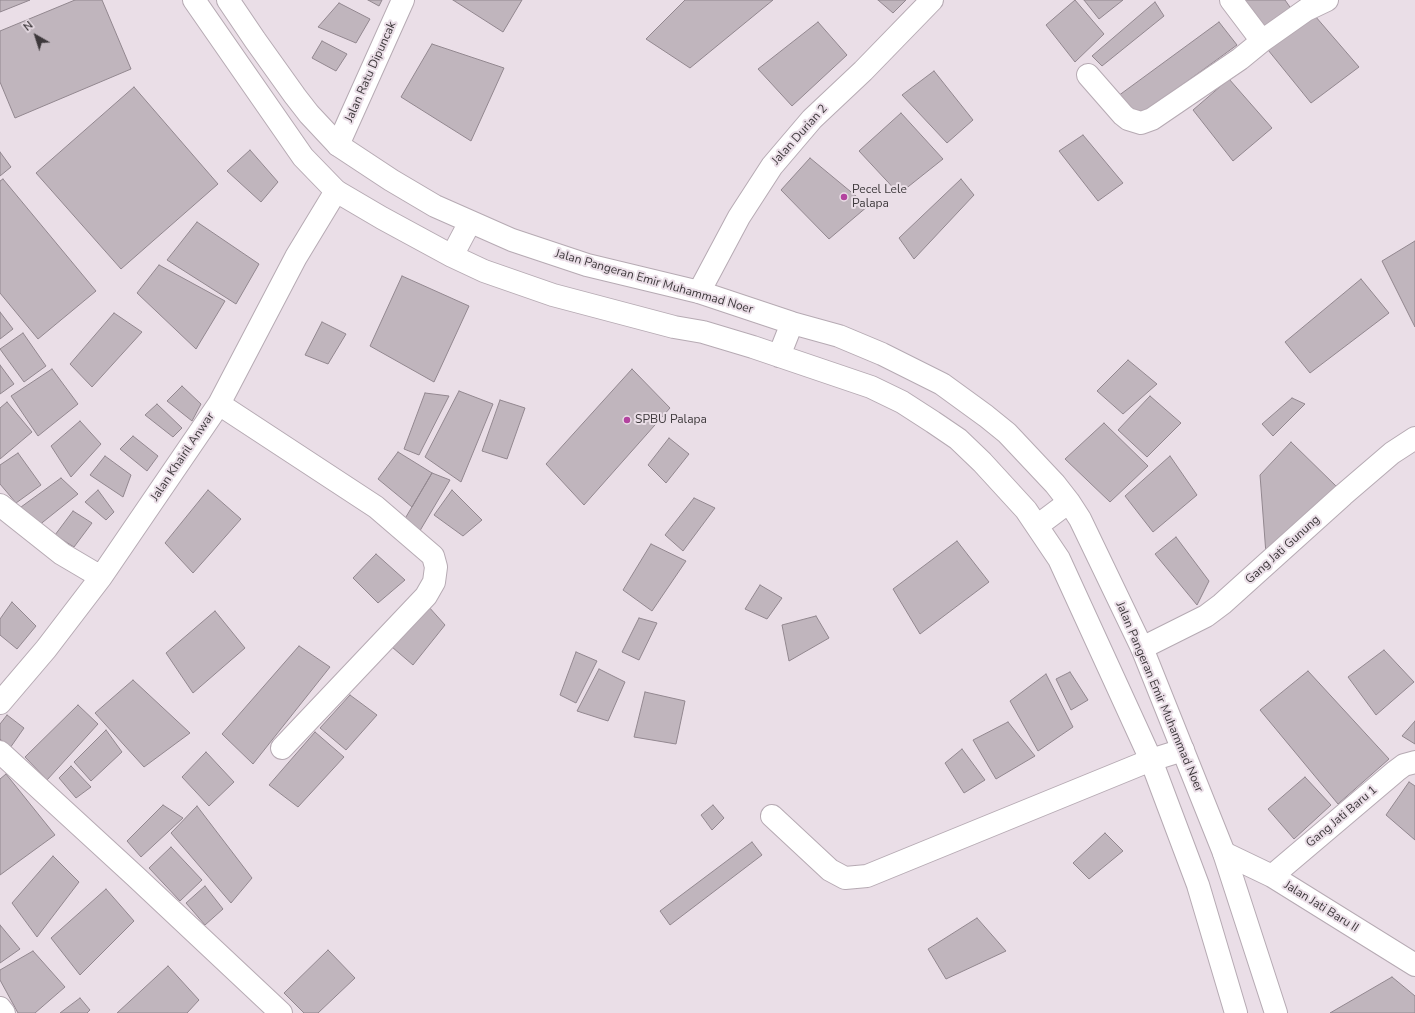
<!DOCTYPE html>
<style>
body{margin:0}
#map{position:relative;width:1415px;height:1013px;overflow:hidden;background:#eadee7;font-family:"Nunito Sans",sans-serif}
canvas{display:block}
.north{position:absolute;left:16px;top:16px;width:40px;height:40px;-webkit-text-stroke:3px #eadee7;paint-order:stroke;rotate:321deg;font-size:11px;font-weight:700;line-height:16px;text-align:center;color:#3d383b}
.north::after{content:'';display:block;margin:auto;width:14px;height:18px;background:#3d383b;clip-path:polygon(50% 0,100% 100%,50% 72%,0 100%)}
</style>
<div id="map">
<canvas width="1415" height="1013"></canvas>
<div class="north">N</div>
</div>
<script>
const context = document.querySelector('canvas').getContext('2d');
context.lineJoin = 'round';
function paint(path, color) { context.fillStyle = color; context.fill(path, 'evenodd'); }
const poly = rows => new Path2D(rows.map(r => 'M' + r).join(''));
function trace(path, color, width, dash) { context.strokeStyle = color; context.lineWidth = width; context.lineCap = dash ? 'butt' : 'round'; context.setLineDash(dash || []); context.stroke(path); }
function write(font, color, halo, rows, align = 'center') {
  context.font = font + ' "Nunito Sans",sans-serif'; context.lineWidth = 4; context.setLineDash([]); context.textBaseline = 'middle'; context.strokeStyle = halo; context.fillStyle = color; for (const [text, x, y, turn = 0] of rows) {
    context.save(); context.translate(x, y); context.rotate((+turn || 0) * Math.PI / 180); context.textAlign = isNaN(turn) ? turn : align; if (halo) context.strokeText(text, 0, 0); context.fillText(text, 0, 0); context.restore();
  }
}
const building = poly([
 [0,0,30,0,0,12,0,0],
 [75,0,102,0,131,69,15,118,0,82,0,31,75,0],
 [368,0,382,0,379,6,368,0],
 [453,0,522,0,503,32,453,0],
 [685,0,773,0,690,68,646,39,685,0],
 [878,0,906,0,893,13,878,0],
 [1075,0,1104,34,1075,62,1046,25,1075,0],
 [1084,0,1123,0,1099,19,1084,0],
 [1240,0,1285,0,1292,10,1261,31,1240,0],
 [1155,2,1164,16,1102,66,1092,56,1155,2],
 [339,3,370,19,356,43,318,27,339,3],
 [1309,9,1359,67,1311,103,1264,45,1309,9],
 [818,22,847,55,792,106,758,69,818,22],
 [1219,22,1237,45,1134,120,1118,96,1219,22],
 [322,41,347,54,336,71,312,58,322,41],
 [432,44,504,68,471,141,401,97,432,44],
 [934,71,973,120,947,143,902,95,934,71],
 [1229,79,1272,128,1233,161,1193,110,1229,79],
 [134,87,218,184,121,269,36,173,134,87],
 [901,113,943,159,899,194,859,151,901,113],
 [1083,135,1123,183,1098,201,1059,151,1083,135],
 [250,150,278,182,261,202,227,171,250,150],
 [0,152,11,167,0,176,0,152],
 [810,158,868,206,829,239,781,190,810,158],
 [3,179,96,291,38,339,0,293,0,181,3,179],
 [961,179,974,195,914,259,899,238,961,179],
 [197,222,259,264,236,304,167,260,197,222],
 [1415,241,1415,327,1382,261,1415,241],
 [159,265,225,301,196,349,137,293,159,265],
 [402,276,469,306,434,382,370,346,402,276],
 [1361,279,1389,313,1310,373,1285,342,1361,279],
 [0,312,13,329,0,339,0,312],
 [114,313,142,332,92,387,70,364,114,313],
 [322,322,346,334,328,364,305,355,322,322],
 [23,333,46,366,24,382,0,349,23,333],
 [1128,360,1157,384,1123,414,1097,391,1128,360],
 [0,365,14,384,0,394,0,365],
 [52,369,78,404,38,436,11,396,52,369],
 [632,369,670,408,584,505,546,464,632,369],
 [182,386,201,404,192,421,167,401,182,386],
 [459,391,493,404,461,482,425,457,459,391],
 [425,393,449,396,419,455,404,449,425,393],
 [1150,396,1181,423,1147,457,1118,430,1150,396],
 [1292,398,1305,404,1273,436,1262,424,1292,398],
 [500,400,525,408,507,459,482,451,500,400],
 [7,402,32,432,0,459,0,408,7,402],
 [157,404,182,428,173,437,145,415,157,404],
 [80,421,101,444,71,477,51,446,80,421],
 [1104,423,1148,466,1110,502,1065,459,1104,423],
 [133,436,158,456,147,471,120,449,133,436],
 [669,438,689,454,666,483,648,465,669,438],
 [1291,442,1337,487,1266,554,1260,475,1291,442],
 [398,452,432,473,412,507,378,479,398,452],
 [18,453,41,485,16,503,0,484,0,465,18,453],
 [105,456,131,475,123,497,90,475,105,456],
 [1170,456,1197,495,1153,532,1125,496,1170,456],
 [432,473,450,480,418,534,403,522,432,473],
 [61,478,78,494,38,526,21,507,61,478],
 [98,490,114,512,106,520,85,502,98,490],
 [208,490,241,519,193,573,165,543,208,490],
 [452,490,482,520,463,536,434,515,452,490],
 [694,498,715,508,683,551,665,535,694,498],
 [73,511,92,523,74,547,55,535,73,511],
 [1176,537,1209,581,1197,605,1155,554,1176,537],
 [957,541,989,582,920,634,893,589,957,541],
 [651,544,686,561,652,611,623,590,651,544],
 [376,554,405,580,378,603,353,578,376,554],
 [760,585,782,598,767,619,745,609,760,585],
 [12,602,36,626,17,649,0,635,0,619,12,602],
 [428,606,445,625,413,665,392,647,428,606],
 [215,611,245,648,193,693,166,653,215,611],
 [816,616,829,638,789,661,782,625,816,616],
 [639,618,657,623,639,660,622,652,639,618],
 [299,646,330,667,253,764,222,734,299,646],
 [1384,650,1414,682,1376,715,1348,677,1384,650],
 [576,652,597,661,576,703,560,695,576,652],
 [599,669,625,682,608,721,577,711,599,669],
 [1308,671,1389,759,1338,804,1260,710,1308,671],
 [1070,672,1088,700,1071,710,1056,679,1070,672],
 [1046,674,1073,727,1038,751,1010,701,1046,674],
 [133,680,190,733,144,767,95,713,133,680],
 [645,692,685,701,676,744,634,737,645,692],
 [350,695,377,715,346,750,320,728,350,695],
 [78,705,98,724,47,780,25,757,78,705],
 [7,715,24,728,10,748,0,739,0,724,7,715],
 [1415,721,1415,744,1402,736,1415,721],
 [1008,722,1035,756,996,779,973,740,1008,722],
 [106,730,122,752,91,781,74,762,106,730],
 [315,732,344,757,298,807,269,785,315,732],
 [962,749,985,780,964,793,945,763,962,749],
 [206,752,234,782,209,806,182,777,206,752],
 [71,766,91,787,76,798,59,778,71,766],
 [6,774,55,835,0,875,0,779,6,774],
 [1305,777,1331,805,1294,839,1268,809,1305,777],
 [1409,782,1415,786,1415,840,1386,815,1409,782],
 [163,805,183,818,141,857,127,841,163,805],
 [713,805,724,818,712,830,701,815,713,805],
 [197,806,252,878,231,903,171,833,197,806],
 [1105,833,1123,851,1089,879,1073,863,1105,833],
 [752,842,762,855,670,925,660,911,752,842],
 [171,847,202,880,180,901,149,868,171,847],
 [53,856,79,882,37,937,12,903,53,856],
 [205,886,223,909,205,925,186,903,205,886],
 [106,889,134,921,80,975,51,938,106,889],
 [977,918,1006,951,946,979,928,949,977,918],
 [0,925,20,949,0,963,0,925],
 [328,950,355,978,318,1013,304,1013,284,993,328,950],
 [33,951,65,987,35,1013,18,1013,0,980,0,970,33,951],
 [168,966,199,1000,187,1013,117,1013,168,966],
 [1392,977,1415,996,1415,1013,1330,1013,1392,977],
 [80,998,90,1010,87,1013,60,1013,80,998]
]);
const minor = poly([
 [1231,0,1262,41],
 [1088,75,1123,115,1128,119,1141,123,1152,119,1240,59,1262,41,1306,10,1327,0],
 [338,145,403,0],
 [699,292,739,217,772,166,812,119,863,71,932,0],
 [219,404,376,507,433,556,436,567,434,582,426,596,282,748],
 [0,505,62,554,101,577],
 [1142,648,1206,616,1222,604,1343,495,1392,453,1415,438],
 [0,703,46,649,101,577,219,404,296,257,336,191],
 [0,752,135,876,281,1013],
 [772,816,830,870,845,878,867,876,1151,760,1183,750],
 [1224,853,1272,876,1415,965],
 [1272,876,1396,771,1404,765,1415,762],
 [0,1008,4,1013]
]);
const secondary = poly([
 [194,0,303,157,336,191,382,218,452,256,484,271,553,295,674,327,703,332,753,347,871,387,902,402,933,422,958,439,982,462,1026,510,1059,559,1151,760,1198,885,1236,1013],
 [228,0,255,40,295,96,309,114,338,145,391,180,435,206,512,240,587,265,699,292,792,323,839,336,882,354,942,384,986,416,1007,433,1055,484,1069,502,1080,519,1142,648,1224,853,1276,1013],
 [452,256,470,222],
 [779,356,792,323],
 [1037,526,1069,502]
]);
const markers = [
 [844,197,4,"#b3439f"],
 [627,420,4,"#b3439f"]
];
const streetNames = [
 ["Jalan Ratu Dipuncak",371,72,-66],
 ["Jalan Durian 2",800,135,-48],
 ["Jalan Pangeran Emir Muhammad Noer",654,282,16],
 ["Jalan Khairil Anwar",183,457,-56],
 ["Gang Jati Gunung",1283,550,-42],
 ["Jalan Pangeran Emir Muhammad Noer",1159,697,67],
 ["Gang Jati Baru 1",1342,817,-40],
 ["Jalan Jati Baru II",1321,907,32]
];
const poiNames = [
 ["Pecel Lele",852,190],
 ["Palapa",852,204],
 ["SPBU Palapa",635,420]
];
paint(building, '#c0b5bd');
trace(building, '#92878f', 1);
trace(minor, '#b6aab3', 24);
trace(secondary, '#b6aab3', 24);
trace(minor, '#fff', 22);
trace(secondary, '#fff', 22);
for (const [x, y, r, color] of markers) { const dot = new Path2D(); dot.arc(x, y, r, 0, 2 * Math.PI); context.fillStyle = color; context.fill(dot); trace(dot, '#eadee7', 1.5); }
write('12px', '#3d383b', '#eadee7', streetNames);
write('12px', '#3d383b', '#eadee7', poiNames, 'left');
</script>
